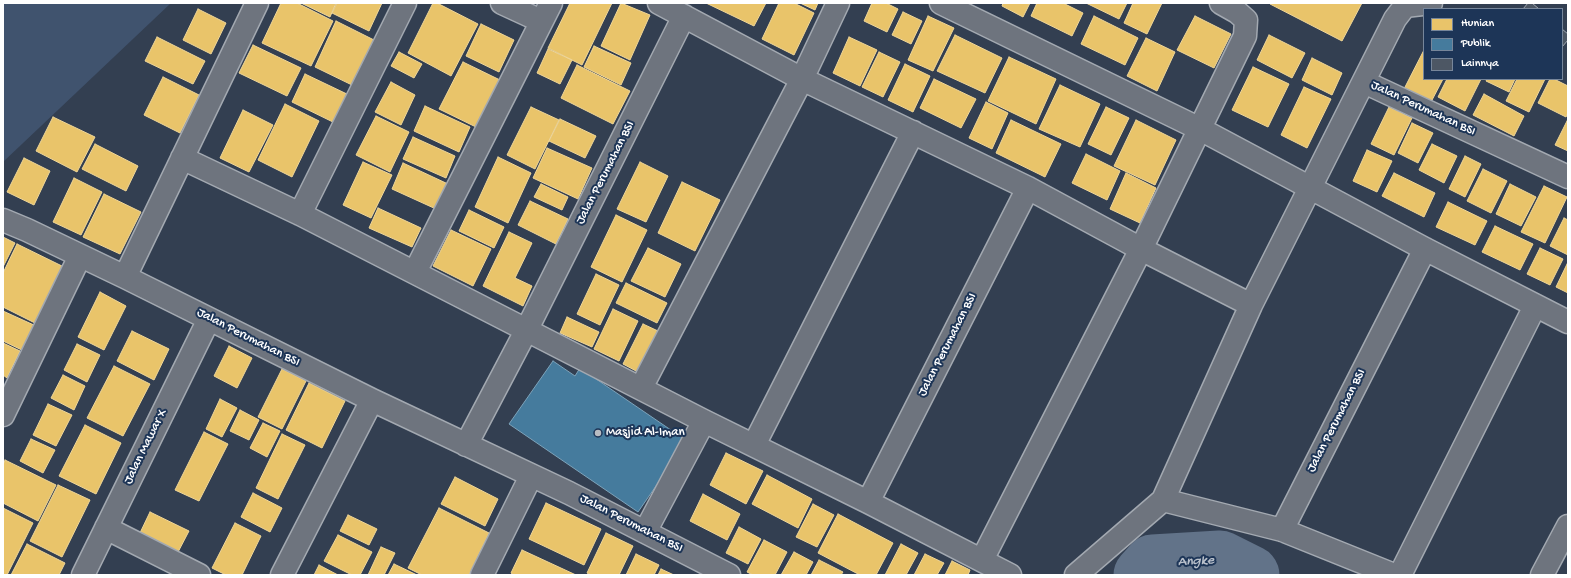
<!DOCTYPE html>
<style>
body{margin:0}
#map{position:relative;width:1571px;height:578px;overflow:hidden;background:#333f51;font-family:"Gochi Hand",sans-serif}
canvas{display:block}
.frame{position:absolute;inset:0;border:4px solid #fff;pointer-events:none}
.legend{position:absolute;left:1423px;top:8px;width:140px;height:72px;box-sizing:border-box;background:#1d3557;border:1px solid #77869a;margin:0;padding:5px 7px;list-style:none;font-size:12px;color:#fff}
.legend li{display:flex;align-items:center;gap:8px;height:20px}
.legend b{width:20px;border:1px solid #77869a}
</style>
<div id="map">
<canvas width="1571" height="578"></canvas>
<div class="frame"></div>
<ul class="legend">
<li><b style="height:11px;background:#e9c46a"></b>Hunian</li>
<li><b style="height:11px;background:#457b9d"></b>Publik</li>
<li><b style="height:11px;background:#4d5764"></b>Lainnya</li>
</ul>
</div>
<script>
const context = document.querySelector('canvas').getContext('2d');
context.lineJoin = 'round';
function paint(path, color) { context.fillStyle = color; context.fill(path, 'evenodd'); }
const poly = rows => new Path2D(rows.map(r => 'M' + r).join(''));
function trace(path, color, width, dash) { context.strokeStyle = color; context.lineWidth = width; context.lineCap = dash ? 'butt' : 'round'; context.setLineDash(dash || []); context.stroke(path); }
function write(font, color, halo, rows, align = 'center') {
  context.font = font + ' "Gochi Hand",sans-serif'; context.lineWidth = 4; context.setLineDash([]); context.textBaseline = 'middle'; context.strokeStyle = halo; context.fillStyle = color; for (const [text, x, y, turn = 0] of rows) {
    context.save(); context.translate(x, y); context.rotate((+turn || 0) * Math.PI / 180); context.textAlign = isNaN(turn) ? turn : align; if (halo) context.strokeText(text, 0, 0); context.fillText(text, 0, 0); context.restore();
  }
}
const green = poly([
 [3,3,171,3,3,162]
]);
const homes = poly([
 [281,3,297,3,333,21,311,66,262,43,281,3],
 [301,3,336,3,330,17,301,3],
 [337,3,382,3,369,31,332,13,337,3],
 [433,3,437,3,478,24,451,76,408,53,433,3],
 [570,3,612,3,582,65,548,48,570,3],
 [621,3,650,15,630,60,601,46,621,3],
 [706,3,766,3,754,26,706,3],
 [779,3,794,3,814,13,794,55,762,39,779,3],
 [800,3,818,3,815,10,800,3],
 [872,3,886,3,898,9,887,32,864,21,872,3],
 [1003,3,1030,3,1023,17,1002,6,1003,3],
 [1037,3,1063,3,1083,13,1072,36,1031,16,1037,3],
 [1086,3,1127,3,1119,19,1086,3],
 [1133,3,1162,3,1147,34,1124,23,1133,3],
 [1271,3,1362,3,1342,41,1270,4,1271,3],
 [198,9,226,23,211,54,183,40,198,9],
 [903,12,922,21,911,44,892,35,903,12],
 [928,16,954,28,933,71,908,60,928,16],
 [1094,16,1138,38,1125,65,1081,44,1094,16],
 [1195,16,1231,34,1214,68,1177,50,1195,16],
 [336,21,374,40,352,85,315,67,336,21],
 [481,24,514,40,499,72,466,56,481,24],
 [955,35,1002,58,985,93,937,71,955,35],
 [1269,35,1305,53,1292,78,1257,60,1269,35],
 [157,37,205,61,193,84,145,61,157,37],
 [849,37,877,50,860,86,833,73,849,37],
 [1146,38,1175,52,1157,91,1127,76,1146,38],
 [253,45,301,68,287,96,239,73,253,45],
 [594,46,631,63,621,85,584,67,594,46],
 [548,49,572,60,560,84,537,73,548,49],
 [1424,50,1424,79,1443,79,1431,102,1404,89,1424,50],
 [399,52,422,64,414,78,391,66,399,52],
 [879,52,900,62,883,97,862,87,879,52],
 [1009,57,1056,79,1036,124,988,101,1009,57],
 [1312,58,1342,73,1332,95,1302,80,1312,58],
 [463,62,500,80,476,127,439,109,463,62],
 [905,64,930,76,913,112,888,100,905,64],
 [577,65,630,91,613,124,561,98,577,65],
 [1253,67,1289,84,1268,127,1232,110,1253,67],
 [305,74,349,95,335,123,292,102,305,74],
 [163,77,199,95,180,133,144,115,163,77],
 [934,79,976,99,961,128,920,108,934,79],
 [1447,79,1481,79,1465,111,1438,97,1447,79],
 [1487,79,1515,79,1509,92,1486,81,1487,79],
 [1517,79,1545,79,1529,112,1506,101,1517,79],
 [1550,79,1554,79,1568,86,1568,113,1566,117,1538,103,1550,79],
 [391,82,415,95,401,125,375,112,391,82],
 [1060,85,1100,104,1080,147,1039,129,1060,85],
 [1304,87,1331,99,1307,148,1281,135,1304,87],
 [1484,94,1524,116,1514,136,1473,115,1484,94],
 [986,102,1008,113,992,149,969,138,986,102],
 [285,104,319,121,292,177,258,160,285,104],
 [425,106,470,127,459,152,414,131,425,106],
 [531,107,559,120,535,169,507,155,531,107],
 [1106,107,1129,118,1111,155,1088,144,1106,107],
 [1389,107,1412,118,1394,155,1371,144,1389,107],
 [243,110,273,125,249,172,220,158,243,110],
 [376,116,409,132,390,172,356,155,376,116],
 [53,117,95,137,77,172,36,151,53,117],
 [560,119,596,136,585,158,549,141,560,119],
 [1568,119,1568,151,1555,145,1568,119],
 [1011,120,1061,144,1045,177,996,153,1011,120],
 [1136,120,1176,140,1155,185,1114,166,1136,120],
 [1412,123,1433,133,1418,163,1398,153,1412,123],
 [413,137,455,156,446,178,403,159,413,137],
 [95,144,138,166,126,191,82,169,95,144],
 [1432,144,1457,156,1444,183,1419,170,1432,144],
 [547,148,592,168,578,199,533,178,547,148],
 [1367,150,1392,161,1377,192,1353,181,1367,150],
 [1086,154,1120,171,1107,200,1072,183,1086,154],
 [1465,156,1481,164,1465,197,1449,189,1465,156],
 [498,157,531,173,508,223,475,207,498,157],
 [24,158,50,171,34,205,7,192,24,158],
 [363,162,392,175,371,218,343,205,363,162],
 [640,162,668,176,646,222,617,209,640,162],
 [403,163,448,184,436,209,392,189,403,163],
 [1483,169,1507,181,1491,213,1467,201,1483,169],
 [1126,173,1156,188,1140,223,1110,209,1126,173],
 [1394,173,1435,193,1424,217,1382,196,1394,173],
 [74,178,102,192,81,235,53,222,74,178],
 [682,182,720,200,695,251,658,233,682,182],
 [541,184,568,197,562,210,534,197,541,184],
 [1510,184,1536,197,1521,226,1496,214,1510,184],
 [1544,186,1567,197,1545,243,1521,232,1544,186],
 [104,194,141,212,120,254,83,237,104,194],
 [530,201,568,219,556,244,518,225,530,201],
 [1448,202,1487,221,1475,245,1436,227,1448,202],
 [378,208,421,228,412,247,369,228,378,208],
 [469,210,504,227,494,248,459,231,469,210],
 [616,215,647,230,622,282,591,267,616,215],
 [1564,218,1568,220,1568,255,1550,246,1564,218],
 [1495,226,1533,244,1520,270,1482,252,1495,226],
 [451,230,491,249,473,286,433,266,451,230],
 [509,232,532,243,515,278,532,286,523,306,483,286,509,232],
 [3,237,15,243,3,267,3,237],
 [17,244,64,267,37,324,3,307,3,273,17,244],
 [648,248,681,264,665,297,631,281,648,248],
 [1540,248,1563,259,1550,285,1527,274,1540,248],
 [1568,262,1568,293,1556,287,1568,262],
 [596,274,619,285,600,325,577,314,596,274],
 [626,283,667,303,657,323,616,303,626,283],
 [100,292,126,306,104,350,78,337,100,292],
 [613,309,638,321,619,361,594,349,613,309],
 [3,311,36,326,24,351,3,341,3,311],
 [567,317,599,332,592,347,560,333,567,317],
 [643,324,658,331,638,372,623,364,643,324],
 [132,331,169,349,154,380,117,361,132,331],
 [3,343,20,351,7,378,3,375,3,343],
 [77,344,100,355,87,382,64,370,77,344],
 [229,346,252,358,237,388,214,376,229,346],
 [114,366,150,384,123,436,87,418,114,366],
 [282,369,306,381,282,429,258,417,282,369],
 [63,375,85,386,74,410,51,398,63,375],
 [309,383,345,401,322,448,286,430,309,383],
 [220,399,237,408,222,437,206,429,220,399],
 [48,404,72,415,56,446,33,435,48,404],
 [240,410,259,420,249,440,230,431,240,410],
 [263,423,280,431,267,457,250,448,263,423],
 [85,425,121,443,96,494,59,476,85,425],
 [204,432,228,444,199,501,175,490,204,432],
 [282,434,305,445,278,499,256,488,282,434],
 [31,439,55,450,43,473,20,461,31,439],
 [726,453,763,471,746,504,710,485,726,453],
 [5,460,56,485,38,521,3,503,3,465,5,460],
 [767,475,812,499,798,528,752,504,767,475],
 [455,477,498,499,485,526,441,504,455,477],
 [58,485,90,500,62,557,30,541,58,485],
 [253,493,282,508,270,532,241,517,253,493],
 [703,494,740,514,727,540,690,521,703,494],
 [546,503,601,529,584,565,529,539,546,503],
 [813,504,834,515,817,547,796,537,813,504],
 [3,508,33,523,7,575,3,575,3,508],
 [439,508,489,533,469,575,422,575,408,568,439,508],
 [150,512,189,531,177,554,139,535,150,512],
 [838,514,893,543,876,575,860,575,818,553,838,514],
 [348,515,377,529,369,545,340,531,348,515],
 [235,523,261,536,242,575,226,575,212,568,235,523],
 [739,527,761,539,748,564,726,553,739,527],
 [606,533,633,546,619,575,591,575,587,573,606,533],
 [338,535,372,552,360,575,352,575,324,561,338,535],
 [764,540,787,552,775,575,753,575,747,572,764,540],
 [27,544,65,563,59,575,11,575,27,544],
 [901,544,918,553,906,575,885,575,901,544],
 [381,547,395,553,384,575,368,575,381,547],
 [522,550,576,575,514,575,511,573,522,550],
 [794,552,813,562,806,575,781,575,794,552],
 [636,554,659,565,654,575,626,575,636,554],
 [925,554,944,563,937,575,914,575,925,554],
 [819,560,843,572,841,575,811,575,819,560],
 [952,561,970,570,968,575,945,575,952,561],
 [394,564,417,575,388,575,394,564],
 [319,565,338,575,314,575,319,565],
 [661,569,674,575,658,575,661,569]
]);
const public = poly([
 [553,361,575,376,580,368,687,441,638,512,509,424,553,361]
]);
const river = poly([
 [1143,575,1153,564,1220,560,1250,575]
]);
const building = poly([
 [1528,3,1532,3,1539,9,1523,9,1528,3],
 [1562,29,1568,34,1568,40,1562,47,1562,29]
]);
const minor = poly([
 [502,3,541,21],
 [659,3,802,79,1028,188,1141,249,1251,305],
 [941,3,1200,129,1425,249,1568,322],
 [1364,82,1568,177],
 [182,158,300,214,704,421,868,502,1010,575],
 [300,214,405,3],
 [3,220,27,230,125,277,372,400,569,493,729,575],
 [415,272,551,3],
 [125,277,257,3],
 [641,388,802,79,838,3],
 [3,415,80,256],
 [466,445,527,329,684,16],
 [754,445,913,132],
 [1163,500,1282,530,1394,575],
 [868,502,1028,188],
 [106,528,199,575],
 [1282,530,1425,249],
 [645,532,704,421],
 [982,560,1141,249,1245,36,1246,20,1237,12,1221,3],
 [83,575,209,319],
 [282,575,372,400],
 [482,575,531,476],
 [1076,575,1163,500,1251,305,1395,19,1405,6,1431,3],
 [1400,575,1535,306],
 [1542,575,1568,526]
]);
const markers = [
 [598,433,4,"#b8bcc2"]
];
const streetNames = [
 ["Jalan Perumahan BSI",1423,109,25],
 ["Jalan Perumahan BSI",606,173,-63],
 ["Jalan Perumahan BSI",248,338,27],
 ["Jalan Perumahan BSI",948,345,-63],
 ["Jalan Perumahan BSI",1337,421,-63],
 ["Jalan Mawar X",146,447,-64],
 ["Jalan Perumahan BSI",631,524,27]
];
const poiNames = [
 ["Masjid Al-Iman",606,433]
];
const waterNames = [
 ["Angke",1196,562,-3]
];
paint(green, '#40536e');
paint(homes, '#e9c46a');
trace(homes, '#f0d697', 1);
paint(public, '#457b9d');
trace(public, '#7da3ba', 1);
trace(river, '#627389', 59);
paint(building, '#4d5764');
trace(building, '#a3a9b1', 1);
trace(minor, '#a3a9b1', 25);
trace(minor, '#6e747e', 22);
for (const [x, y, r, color] of markers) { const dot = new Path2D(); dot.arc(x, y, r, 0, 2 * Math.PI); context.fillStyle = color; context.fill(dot); trace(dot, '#1d3557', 1.5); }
write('13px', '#fff', '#1d3557', streetNames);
write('13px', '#fff', '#1d3557', poiNames, 'left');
write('italic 14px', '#bbc2cc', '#1d3557', waterNames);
</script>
